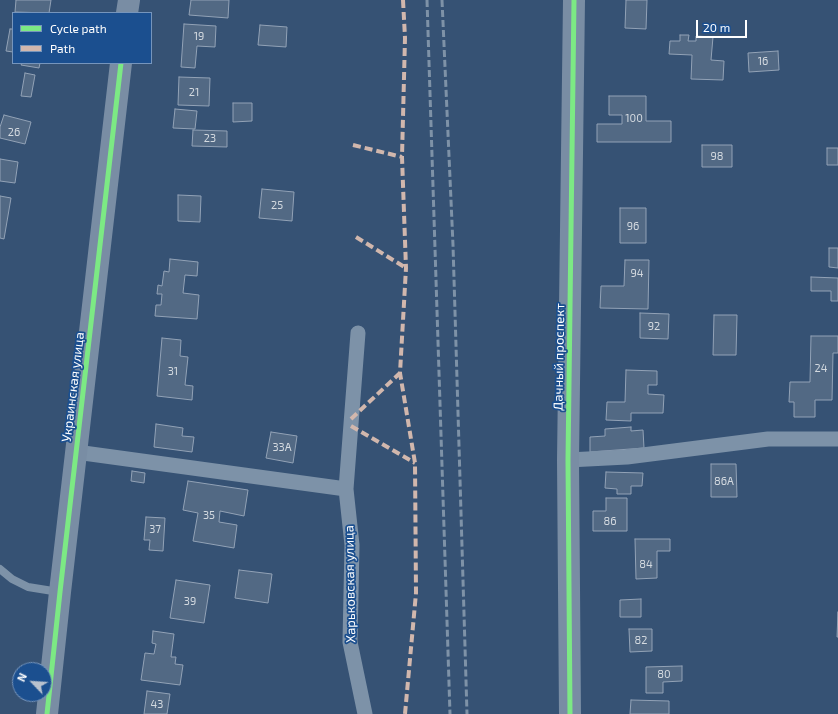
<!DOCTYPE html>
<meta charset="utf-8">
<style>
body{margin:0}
#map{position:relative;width:838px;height:714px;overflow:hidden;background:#365274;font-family:"Exo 2",sans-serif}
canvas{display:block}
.legend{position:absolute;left:12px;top:12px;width:140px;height:52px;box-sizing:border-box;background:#1b4f8f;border:1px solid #7695bc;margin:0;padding:5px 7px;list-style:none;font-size:12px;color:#fff}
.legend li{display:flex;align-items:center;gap:8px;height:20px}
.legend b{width:20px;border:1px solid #7695bc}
.north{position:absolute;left:12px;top:662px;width:40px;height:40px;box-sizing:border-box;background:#1b4f8f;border:1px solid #7695bc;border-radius:50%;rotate:295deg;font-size:11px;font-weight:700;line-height:16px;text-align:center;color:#fff}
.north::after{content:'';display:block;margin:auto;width:14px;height:18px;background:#b9c2ce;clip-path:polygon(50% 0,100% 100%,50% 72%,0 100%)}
.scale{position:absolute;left:696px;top:20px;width:51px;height:18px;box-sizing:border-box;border:2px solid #fff;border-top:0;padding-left:5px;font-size:12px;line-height:14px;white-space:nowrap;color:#fff;-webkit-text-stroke:3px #1b4f8f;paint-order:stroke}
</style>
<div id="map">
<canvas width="838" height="714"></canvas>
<ul class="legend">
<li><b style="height:5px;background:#7ce984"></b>Cycle path</li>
<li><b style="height:5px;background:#d1b7ad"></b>Path</li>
</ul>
<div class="north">N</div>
<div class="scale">20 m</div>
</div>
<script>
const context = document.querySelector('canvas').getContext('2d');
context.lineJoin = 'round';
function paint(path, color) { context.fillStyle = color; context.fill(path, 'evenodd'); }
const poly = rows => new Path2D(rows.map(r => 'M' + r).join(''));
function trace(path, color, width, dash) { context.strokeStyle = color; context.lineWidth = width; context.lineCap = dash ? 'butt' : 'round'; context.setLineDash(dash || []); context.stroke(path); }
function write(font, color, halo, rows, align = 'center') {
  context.font = font + ' "Exo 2",sans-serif'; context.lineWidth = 3.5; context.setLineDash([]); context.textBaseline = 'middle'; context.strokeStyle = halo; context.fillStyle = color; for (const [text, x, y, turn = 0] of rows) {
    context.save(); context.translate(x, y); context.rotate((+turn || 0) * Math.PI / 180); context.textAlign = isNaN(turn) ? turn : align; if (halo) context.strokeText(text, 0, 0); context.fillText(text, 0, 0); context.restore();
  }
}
const building = poly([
 [16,0,51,0,49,13,15,12,16,0],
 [191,0,229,0,228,18,189,15,191,0],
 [626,0,647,0,646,29,625,28,626,0],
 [184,24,216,26,215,47,197,46,195,68,181,67,184,24],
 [260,25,287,27,286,47,258,45,260,25],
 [10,29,13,29,13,52,6,51,10,29],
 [680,35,689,35,688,41,696,41,696,36,713,37,711,60,724,61,723,80,691,79,692,55,669,54,670,41,680,41,680,35],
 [778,51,779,70,749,72,748,53,778,51],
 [22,63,40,63,39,68,21,65,22,63],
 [25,73,35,75,31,97,21,96,25,73],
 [179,77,210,78,209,106,178,105,179,77],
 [609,96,646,96,646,121,671,121,671,142,597,142,597,124,622,124,622,115,609,115,609,96],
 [233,103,252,103,252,121,233,122,233,103],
 [175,109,197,111,195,129,173,128,175,109],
 [4,115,31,122,25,144,0,138,0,127,4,115],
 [193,130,227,131,227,147,192,146,193,130],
 [702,145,732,145,732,167,702,167,702,145],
 [827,148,838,148,838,165,827,165,827,148],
 [0,159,18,162,15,183,0,181,0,159],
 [262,189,294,192,292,221,259,218,262,189],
 [178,195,201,196,200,222,178,221,178,195],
 [0,196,11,198,4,239,0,238,0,196],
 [620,208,646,208,646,243,620,243,620,208],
 [829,248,838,248,838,268,829,267,829,248],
 [170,259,198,262,197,276,185,275,183,293,199,295,197,319,155,316,156,305,161,305,162,294,157,294,158,285,162,286,164,271,169,272,170,259],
 [625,260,649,260,648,309,600,308,601,286,624,286,625,260],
 [811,277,838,278,838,301,831,301,831,291,811,291,811,277],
 [640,313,669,314,668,339,640,338,640,313],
 [714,315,737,315,736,355,713,355,714,315],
 [811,336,838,336,838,353,833,353,832,400,815,400,815,417,794,417,794,402,789,402,790,382,810,382,811,336],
 [162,338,181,340,180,356,188,357,185,385,193,386,192,400,157,396,162,338],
 [626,370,657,371,657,385,648,385,648,394,664,395,663,413,631,413,631,421,606,420,607,402,625,402,626,370],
 [156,424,183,428,182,436,194,437,192,452,154,447,156,424],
 [631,427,631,431,643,430,644,448,590,452,590,437,605,436,605,429,631,427],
 [271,432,297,436,293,463,266,458,271,432],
 [711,464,736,464,737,497,711,497,711,464],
 [132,471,145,473,144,483,131,481,132,471],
 [606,472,643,473,642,486,631,486,631,494,617,494,617,489,605,488,606,472],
 [188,481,248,490,244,516,220,511,219,522,237,525,234,548,193,541,198,513,183,510,188,481],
 [606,498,627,498,627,531,593,531,593,511,606,511,606,498],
 [146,517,165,518,163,551,149,550,150,540,144,540,146,517],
 [635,539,670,539,670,551,657,551,657,578,636,579,635,539],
 [239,570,272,574,268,603,235,598,239,570],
 [176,580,210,585,204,623,170,618,176,580],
 [641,599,641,617,620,617,620,600,641,599],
 [838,612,838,637,837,637,838,612],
 [629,629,652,629,652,651,630,652,629,629],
 [153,631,174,634,171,657,176,657,175,664,183,665,180,685,141,680,145,653,154,654,156,644,152,643,153,631],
 [682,666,682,681,663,682,663,693,646,693,646,667,682,666],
 [147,691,170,694,167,714,144,714,147,691],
 [631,700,669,701,669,714,630,714,631,700]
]);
const lane = poly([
 [0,569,12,579,28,587,59,592]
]);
const street = poly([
 [358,333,346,489,352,545,350,642,365,714],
 [76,452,346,489],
 [568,460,627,457,768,439,838,439]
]);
const secondary = poly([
 [127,13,129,0],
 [47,714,60,592,121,63],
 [570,714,568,460,574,0]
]);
const rail = poly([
 [427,0,450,714],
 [442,0,453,245,467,714]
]);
const quiet = poly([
 [403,0,405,38,402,157,406,268,400,373,415,463,416,593,405,714],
 [353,145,402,157],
 [356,237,406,268],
 [351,419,400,373],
 [351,426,415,463]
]);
const cycleway = poly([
 [47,714,60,592,121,63],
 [570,714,568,460,574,0]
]);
const numberNames = [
 ["19",199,36],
 ["16",763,61],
 ["21",194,92],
 ["100",634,118],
 ["26",14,132],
 ["23",210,138],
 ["98",717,156],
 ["25",277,205],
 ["96",633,226],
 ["94",637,273],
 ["92",654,326],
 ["24",821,368],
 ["31",173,371],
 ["33А",282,447],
 ["86А",724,481],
 ["35",209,515],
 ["86",610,521],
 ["37",155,529],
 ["84",646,564],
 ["39",190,601],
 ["82",641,640],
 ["80",664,674],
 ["43",157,704]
];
const streetNames = [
 ["Дачный проспект",559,357,-89],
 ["Украинская улица",73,387,-83],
 ["Харьковская улица",350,584,-91]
];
paint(building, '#526984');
trace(building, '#92a2b6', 1);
trace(lane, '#7d92a8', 8);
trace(street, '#7d92a8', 15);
trace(secondary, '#798da4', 22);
trace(rail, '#7e92a7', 3, [7, 3]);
trace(quiet, '#d1b7ad', 4, [8, 4]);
trace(cycleway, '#7ce984', 5);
write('11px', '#d4dae0', null, numberNames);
write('13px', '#fff', '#1b4f8f', streetNames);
</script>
